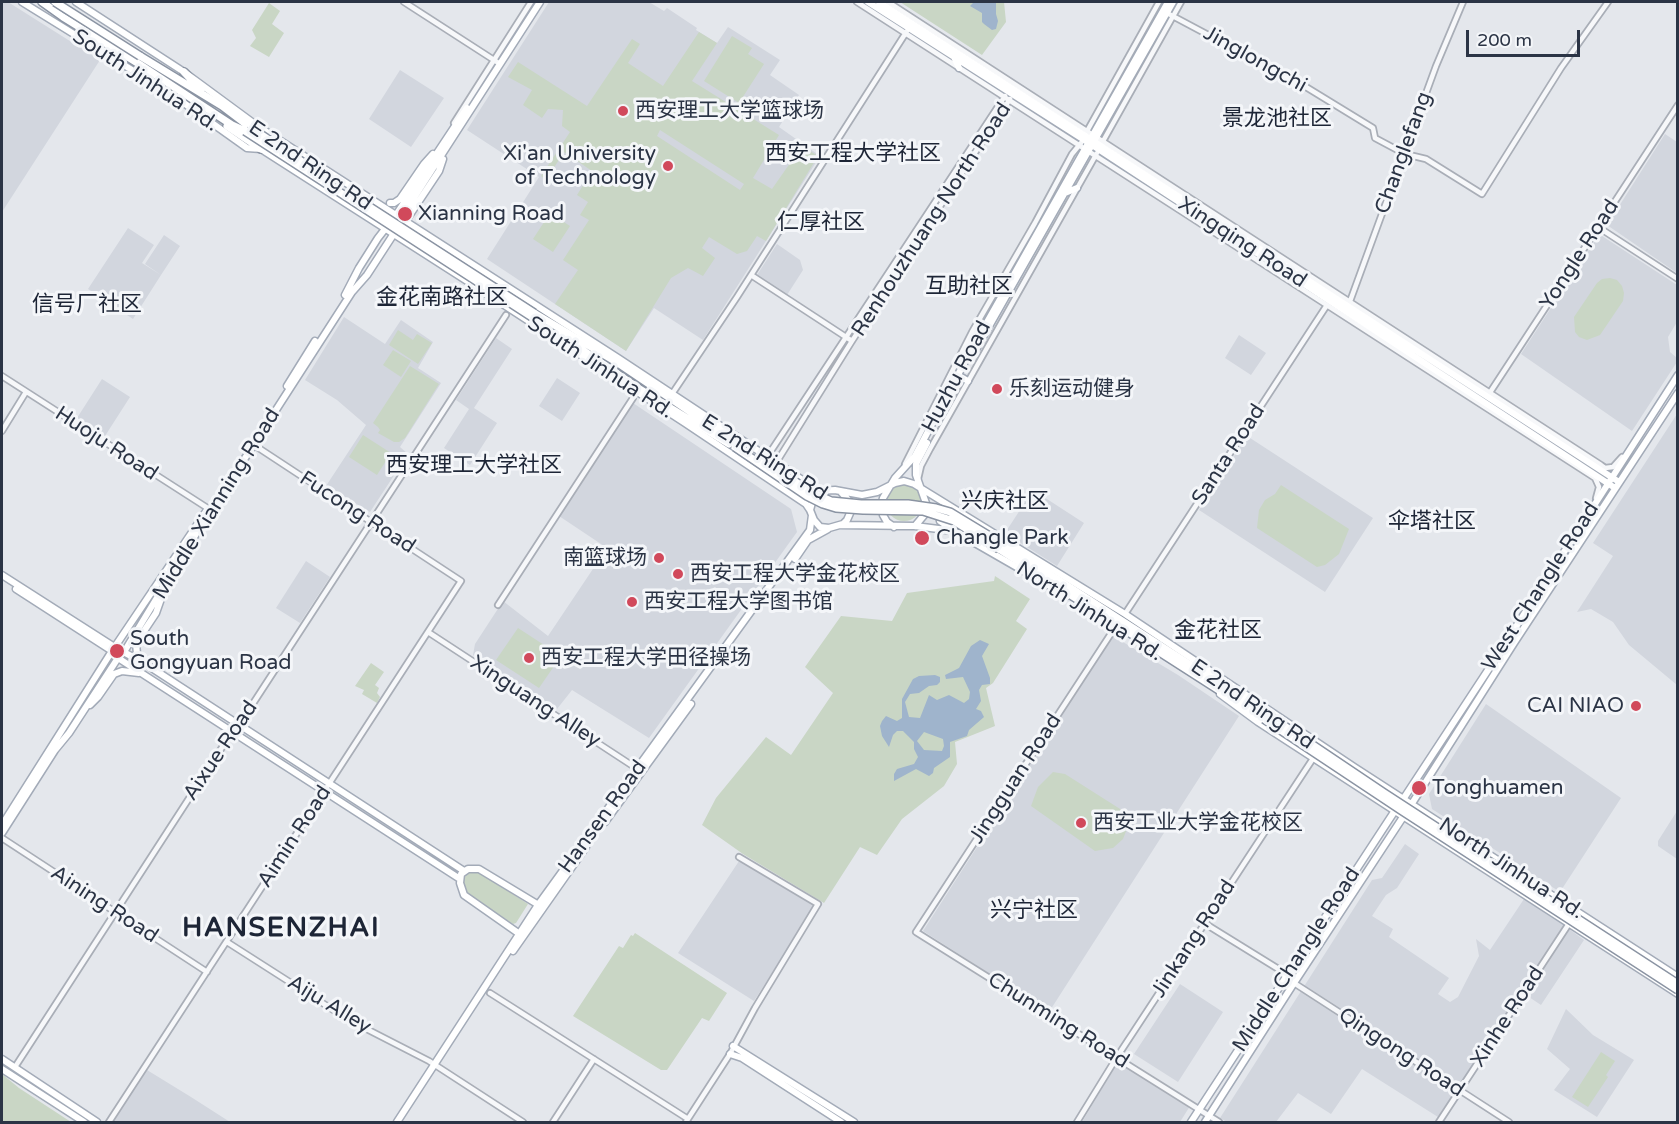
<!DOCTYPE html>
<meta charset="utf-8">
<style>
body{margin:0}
#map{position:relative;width:1679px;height:1124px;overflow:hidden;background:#e4e7ec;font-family:"Varela Round",sans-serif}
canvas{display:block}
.frame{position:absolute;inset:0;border:3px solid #2b3445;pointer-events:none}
.scale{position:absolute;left:1466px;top:30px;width:114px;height:27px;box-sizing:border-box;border:3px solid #2b3445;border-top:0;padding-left:8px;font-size:18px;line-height:21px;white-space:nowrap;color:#2b3445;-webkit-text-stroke:4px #f4f6f9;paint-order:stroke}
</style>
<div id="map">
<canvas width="1679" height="1124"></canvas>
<div class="frame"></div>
<div class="scale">200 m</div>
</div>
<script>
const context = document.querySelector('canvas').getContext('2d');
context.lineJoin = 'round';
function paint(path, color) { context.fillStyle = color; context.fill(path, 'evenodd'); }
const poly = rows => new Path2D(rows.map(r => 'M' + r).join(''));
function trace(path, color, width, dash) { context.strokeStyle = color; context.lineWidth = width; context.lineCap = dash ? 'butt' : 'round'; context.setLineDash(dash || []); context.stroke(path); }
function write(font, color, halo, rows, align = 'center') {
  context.font = font + ' "Varela Round","Noto Sans SC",sans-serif'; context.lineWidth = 6; context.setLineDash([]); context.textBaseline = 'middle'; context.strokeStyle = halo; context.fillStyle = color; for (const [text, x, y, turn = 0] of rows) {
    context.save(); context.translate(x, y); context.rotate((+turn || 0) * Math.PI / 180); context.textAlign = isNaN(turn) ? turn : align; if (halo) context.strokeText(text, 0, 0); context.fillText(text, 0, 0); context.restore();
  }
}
const built = poly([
 [8,2,100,60,2,212,2,3],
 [549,2,649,2,664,11,667,8,697,28,696,30,717,43,728,27,780,60,770,75,799,95,779,127,820,156,703,340,654,308,626,351,487,259,539,177,467,130],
 [400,70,444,98,411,147,369,119],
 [1665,134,1677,142,1677,273,1607,225],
 [128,228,154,245,142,263,161,275,133,319,88,289],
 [1599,234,1677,285,1677,322,1668,337,1670,352,1677,358,1677,362,1632,431,1521,354],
 [164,235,180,246,161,275,145,264],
 [777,244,800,260,803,270,787,295,757,275],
 [344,317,385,344,401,320,433,342,418,368,441,383,400,447,408,454,370,512,326,486,366,425,337,400,305,380],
 [1239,335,1266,353,1251,375,1225,358],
 [496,338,512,349,474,408,497,423,470,465,444,448,469,409,456,400],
 [557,378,580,393,562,421,539,406],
 [102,379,130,397,105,436,77,418],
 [633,403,791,509,797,532,649,738,572,690,557,709,473,655,475,644,503,601,548,636,607,548,559,516],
 [1677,414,1678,685,1677,685,1629,645,1613,622,1591,609,1577,612,1613,556,1593,543],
 [1247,436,1373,518,1325,592,1199,510],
 [1033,490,1084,523,1057,566,1005,533],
 [306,561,330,577,300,623,276,608],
 [1113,636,1178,675,1239,716,1049,1012,923,931],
 [1486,704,1621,798,1560,892,1432,809,1429,794],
 [1677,811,1678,811,1677,859,1658,846,1658,841],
 [1405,844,1419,854,1397,888,1386,895,1372,916,1393,929,1389,937,1449,978,1438,994,1450,1002,1458,997,1479,956,1476,939,1490,950,1524,899,1565,926,1438,1117,1362,1069,1331,1114,1298,1093,1276,1122,1227,1122,1220,1118,1372,880,1382,878],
 [741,858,817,903,754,1001,678,953],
 [1569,929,1584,940,1541,1005,1526,995],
 [1180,984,1223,1012,1178,1082,1134,1054],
 [1566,1009,1593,1035,1634,1060,1597,1117,1554,1090,1570,1069,1547,1049],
 [1119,1060,1190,1106,1180,1122,1082,1122],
 [147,1070,191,1097,230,1122,112,1122]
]);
const green = poly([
 [900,2,1004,2,1006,22,982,55],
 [269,3,280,11,272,24,284,33,269,57,250,46,256,38,252,30],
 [699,32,717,43,692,81,779,135,753,178,772,189,802,146,818,156,766,241,757,236,747,251,737,254,709,237,702,248,715,258,703,276,688,268,671,278,626,351,555,304,578,270,563,260,589,220,580,215,588,202,577,195,592,171,564,152,546,180,541,176,570,132,562,126,563,110,548,109,542,118,523,105,532,90,508,77,518,62,587,106,632,39,640,44,628,63,663,86],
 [660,130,744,184,740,190,657,136],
 [732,36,752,48,748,54,764,64,739,103,704,81],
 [550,213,570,226,553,252,533,239],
 [1610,278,1617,280,1622,286,1624,293,1623,301,1600,335,1587,340,1579,337,1575,332,1574,317,1597,283,1602,279],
 [398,330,413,340,417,334,432,343,418,364,389,345],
 [393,350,411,361,401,377,383,365],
 [410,366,439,384,405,438,399,442,394,442,378,433,380,430,378,427,373,423],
 [363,435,391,453,377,475,349,457],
 [1281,485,1349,529,1339,554,1325,565,1317,567,1257,528,1259,510,1265,500,1275,494],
 '886 503a18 18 0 1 1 36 0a18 18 0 1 1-36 0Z',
 [995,576,1030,599,1016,621,1027,629,993,683,986,688,995,726,955,742,957,764,944,786,902,819,877,855,860,847,824,903,743,854,702,825,716,798,766,737,791,755,833,693,805,667,841,616,892,621,907,593,994,581],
 [518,628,561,656,539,688,496,660],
 [371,663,384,672,375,685,379,688,377,693,380,697,377,703,362,694,364,690,355,686],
 [1053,772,1065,774,1128,814,1128,826,1123,839,1113,848,1095,851,1031,806,1038,787],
 [471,871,479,872,528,904,516,923,513,924,466,893,463,881,466,875],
 [635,933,727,993,709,1021,702,1018,667,1070,661,1070,573,1016,619,946,623,948,631,935,633,936],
 [1601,1052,1615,1061,1606,1075,1608,1077,1588,1107,1572,1097],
 [2,1074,19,1088,71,1122,2,1122]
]);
const water = poly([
 [974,2,996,2,996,14,998,21,996,29,992,30,984,24,982,22,982,13,970,6],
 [980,640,989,644,982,656,990,678,990,684,982,685,979,690,981,701,976,709,981,711,984,717,969,730,967,736,950,742,950,757,934,768,933,773,929,776,916,769,894,781,894,774,897,769,914,764,918,757,914,749,914,742,903,731,897,731,893,735,889,747,882,736,880,726,882,721,886,716,897,721,902,718,902,699,913,679,919,676,935,675,940,677,940,682,937,685,929,686,919,693,910,694,905,702,909,717,920,718,929,695,937,700,949,695,964,703,969,699,970,692,963,677,946,679,945,675,959,668,971,646],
 [924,732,943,739,944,746,942,751,924,750,917,741]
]);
const minor = poly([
 [404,2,497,62],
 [857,2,1595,478,1599,487,1596,498],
 [888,2,1601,465,1605,468,1613,467,1622,457],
 [1167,13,1306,87,1373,128,1375,138,1405,154,1426,159,1482,194,1561,68,1608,2],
 [454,123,531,2],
 [1086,133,1159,2],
 [1102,143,1181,2],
 [1598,227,1678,279],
 [751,275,852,341],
 [1349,304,1436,66,1463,2],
 [2,376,209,509],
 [672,394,737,297,907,31],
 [1489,394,1678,105],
 [2,431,26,392],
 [767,457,1005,96],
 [776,463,852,341,1010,99],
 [905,464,972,332,1035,223,1072,154,1081,143],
 [918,479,921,466,930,449,1097,153],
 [498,605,633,398],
 [1125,614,1327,305],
 [1113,625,1112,632,916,932,1219,1122],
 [428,632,639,770],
 [2,838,207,972],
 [1204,923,1280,970,1286,978],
 [227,942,349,1020,429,1061,523,1122],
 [1294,983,1509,1122],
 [490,993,688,1119],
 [15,1067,232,732,239,725,506,315],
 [109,1122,461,581,254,445],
 [553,1122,594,1059],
 [686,1122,730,1054,755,1008,818,904,739,857],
 [1077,1122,1117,1057,1314,757],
 [1439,1122,1570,922]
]);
const major = poly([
 [22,2,174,96,247,148,261,149,478,288,685,423,806,504,810,510],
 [76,2,184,72,256,125,618,358,819,491],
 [868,2,1092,145,1615,488],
 [879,2,1619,482],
 [954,57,959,68],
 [1065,193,1077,188],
 [390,203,394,203,400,199,424,164,433,154],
 [403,220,409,216,439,171,443,159],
 [345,295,359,268,378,238,396,215,467,108],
 [975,351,1173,2],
 [961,377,968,381],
 [287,386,315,341],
 [841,492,851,503,851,511,847,520,843,524,829,528,820,527,814,520,810,510,813,499,819,491,835,490,862,495,877,492,895,483,904,481,914,484,1125,614,1354,767,1678,977],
 [939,514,940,521,953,530],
 [840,525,915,526,954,531,1067,596],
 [915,526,925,514,927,506,916,475,916,464,927,443],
 [894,527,887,522,883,515,881,506,883,498,895,478,915,456,969,354,1168,2],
 [795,559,808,540,828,529],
 [2,575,116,648,144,663,464,871],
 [16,589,112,651,118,658,460,879],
 [141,661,137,654,136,643,156,613,162,596],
 [1220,694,1258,722,1395,811,1678,994],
 [90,705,98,697,114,674,122,671,139,673],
 [1402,801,1492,664,1678,375],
 [1411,805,1514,643,1678,393],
 [605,822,691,704],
 [2,825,112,651,207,510],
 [2,833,55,750,69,733,118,658,124,652,189,545,352,292,367,275,393,235,403,220,404,213,540,2],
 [521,935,464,895,460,883,461,874,468,869,479,869,542,907],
 [513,951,586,847],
 [733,1046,854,1122],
 [730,1054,742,1058,841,1122],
 [2,1059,97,1122],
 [2,1069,84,1122],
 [397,1122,538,905,810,530,812,515],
 [1191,1122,1396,809],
 [1205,1122,1294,983,1405,814]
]);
const highway = poly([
 [42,2,63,17,139,64,232,125,245,131],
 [140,56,222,106,251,128],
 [184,72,201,90],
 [227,126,261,149],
 [534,313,618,363,738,444],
 [559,334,638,388,729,444],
 [1001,543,1265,713],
 [999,549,1264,719],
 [1037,579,1052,585]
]);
const highwayBridge = poly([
 [55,2,140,56],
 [251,128,316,171],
 [245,131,532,317],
 [365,204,534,313],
 [735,447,807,496,823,504,836,508,863,510,923,511,954,521,999,549],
 [758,458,813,493,831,501,861,504,908,504,936,508,950,512,1001,543],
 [1265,713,1384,793,1678,984],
 [1264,719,1401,810,1678,990]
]);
const markers = [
 [623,111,6,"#d1495b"],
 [668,166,6,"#d1495b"],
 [405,214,8,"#d1495b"],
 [997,389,6,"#d1495b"],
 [922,538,8,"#d1495b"],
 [659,558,6,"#d1495b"],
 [678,574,6,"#d1495b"],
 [632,602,6,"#d1495b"],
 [117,651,8,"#d1495b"],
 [529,658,6,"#d1495b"],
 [1636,706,6,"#d1495b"],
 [1419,788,8,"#d1495b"],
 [1081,823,6,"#d1495b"]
];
const streetNames = [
 ["Jinglongchi",1255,60,29],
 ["South Jinhua Rd.",145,81,33],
 ["Changlefang",1404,153,-70],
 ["E 2nd Ring Rd",310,166,34],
 ["Renhouzhuang North Road",932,220,-57],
 ["Xingqing Road",1242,243,33],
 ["Yongle Road",1580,255,-57],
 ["South Jinhua Rd.",600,368,33],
 ["Huzhu Road",957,377,-62],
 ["Huoju Road",106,444,33],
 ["Santa Road",1229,455,-57],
 ["E 2nd Ring Rd",764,458,32],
 ["Middle Xianning Road",217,504,-58],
 ["Fucong Road",357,513,33],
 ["West Changle Road",1541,587,-57],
 ["North Jinhua Rd.",1089,612,32],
 ["Xinguang Alley",535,702,33],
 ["E 2nd Ring Rd",1252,705,34],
 ["Aixue Road",221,751,-56],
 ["Jingguan Road",1016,779,-57],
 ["Hansen Road",603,817,-54],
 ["Aimin Road",295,837,-57],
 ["North Jinhua Rd.",1511,869,33],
 ["Aining Road",104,905,33],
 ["Jinkang Road",1194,939,-57],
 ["Middle Changle Road",1297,960,-57],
 ["Aiju Alley",329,1005,31],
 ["Xinhe Road",1508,1017,-57],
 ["Chunming Road",1058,1021,32],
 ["Qingong Road",1401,1053,33]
];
const poiNames = [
 ["西安理工大学篮球场",635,111],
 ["Xi'an University",656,154,"right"],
 ["of Technology",656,178,"right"],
 ["Xianning Road",418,214],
 ["乐刻运动健身",1009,389],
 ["Changle Park",936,538],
 ["南篮球场",647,558,"right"],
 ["西安工程大学金花校区",690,574],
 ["西安工程大学图书馆",644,602],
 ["South",130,639],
 ["Gongyuan Road",130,663],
 ["西安工程大学田径操场",541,658],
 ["CAI NIAO",1624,706,"right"],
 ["Tonghuamen",1432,788],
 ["西安工业大学金花校区",1093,823]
];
const neighbourhoodNames = [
 ["景龙池社区",1277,119],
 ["西安工程大学社区",853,154],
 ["仁厚社区",821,223],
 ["互助社区",969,287],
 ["金花南路社区",442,298],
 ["信号厂社区",87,305],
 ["西安理工大学社区",474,466],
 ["兴庆社区",1005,502],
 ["伞塔社区",1432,522],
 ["金花社区",1218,631],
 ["兴宁社区",1034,911]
];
const districtNames = [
 ["HANSENZHAI",281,929]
];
paint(built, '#d2d6de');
paint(green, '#c9d6c5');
paint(water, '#9fb4cc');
trace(minor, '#a9aeb7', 8);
trace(major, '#a3abb8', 9);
trace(highway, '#8b94a3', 10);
trace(minor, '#f7f8fa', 4.5);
trace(major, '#fff', 6);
trace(highway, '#fff', 7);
trace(highwayBridge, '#8b94a3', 10, []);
trace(highwayBridge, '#fff', 7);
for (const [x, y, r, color] of markers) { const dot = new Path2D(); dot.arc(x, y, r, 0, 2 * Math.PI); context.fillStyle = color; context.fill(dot); trace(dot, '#f4f6f9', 2); }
write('21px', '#2b3445', '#f4f6f9', streetNames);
write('21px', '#2b3445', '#f4f6f9', poiNames, 'left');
write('22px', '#1d2536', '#f4f6f9', neighbourhoodNames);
context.letterSpacing = '1.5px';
write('bold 27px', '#1d2536', '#f4f6f9', districtNames);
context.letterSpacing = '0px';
</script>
